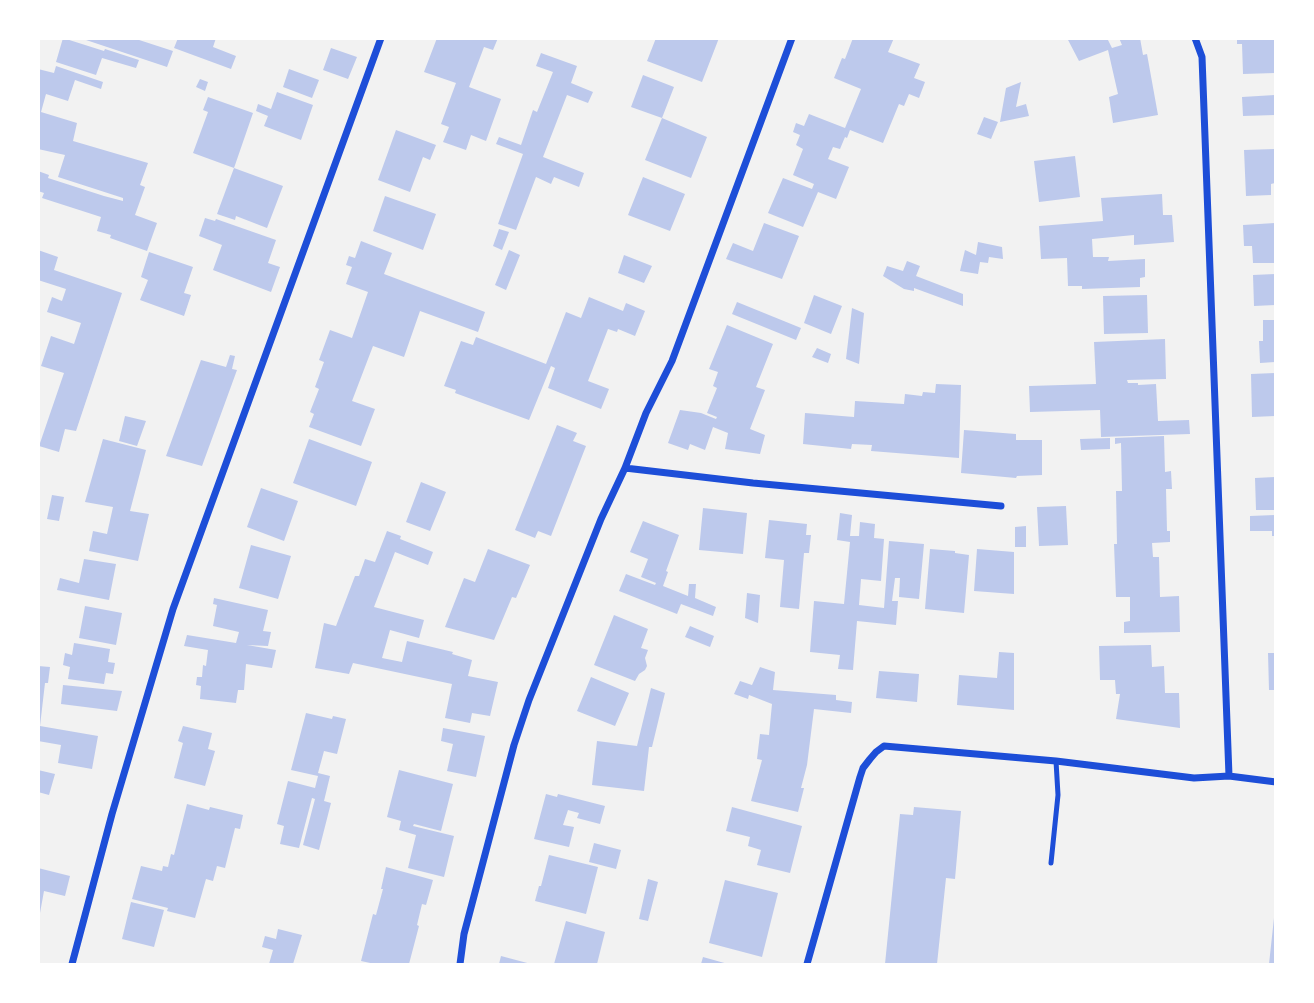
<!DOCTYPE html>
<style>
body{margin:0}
#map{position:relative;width:1314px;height:1003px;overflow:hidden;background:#f2f2f2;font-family:Karla,sans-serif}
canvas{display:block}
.frame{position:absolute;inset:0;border:40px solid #fff;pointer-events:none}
</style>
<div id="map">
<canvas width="1314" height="1003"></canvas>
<div class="frame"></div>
</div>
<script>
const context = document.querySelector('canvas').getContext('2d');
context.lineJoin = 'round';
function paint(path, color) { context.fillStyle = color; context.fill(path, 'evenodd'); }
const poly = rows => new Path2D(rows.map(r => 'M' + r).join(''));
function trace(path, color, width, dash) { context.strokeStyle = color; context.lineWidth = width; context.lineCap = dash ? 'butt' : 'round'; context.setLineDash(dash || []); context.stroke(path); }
const building = poly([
 [63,38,104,51,105,49,139,60,136,68,102,58,96,75,56,62],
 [80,38,133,38,173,51,167,67],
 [178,38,216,38,213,47,236,56,231,69,174,48],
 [437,38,498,38,493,50,484,47,469,87,501,99,486,141,471,135,466,150,443,142,449,127,441,124,456,83,424,72],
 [656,38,719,38,702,82,647,61],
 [853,38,894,38,888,52,920,64,914,78,925,82,919,98,909,94,904,106,899,104,883,143,850,130,847,138,845,137,840,149,833,147,828,159,849,167,836,199,818,192,803,227,768,213,783,178,812,189,814,184,793,175,803,149,796,145,800,135,793,132,796,123,804,126,809,114,845,128,861,89,834,78,842,58,845,59],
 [1067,38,1107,38,1112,48,1122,45,1119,38,1140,38,1143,55,1147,54,1158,115,1113,123,1109,97,1118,94,1108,50,1079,61],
 [1237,38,1275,38,1275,73,1243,74,1242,44,1237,44],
 [331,48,357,57,348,79,323,70],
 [541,53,577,66,571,83,593,92,588,103,567,95,543,157,584,173,579,187,554,177,551,184,536,177,516,230,498,224,523,154,496,144,499,137,521,145,533,110,537,112,553,72,536,66],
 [56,66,103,82,101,89,75,80,68,101,46,94,41,112,77,123,73,141,148,163,140,185,145,187,135,215,157,223,147,251,110,238,111,235,97,231,101,217,42,198,44,193,38,191,38,171,49,175,48,178,104,196,123,201,123,198,58,177,65,155,38,149,38,69,54,73],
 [289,69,319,80,312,98,283,87],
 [643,75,674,87,662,118,707,137,691,178,645,160,662,118,631,107],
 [200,79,208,82,205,91,196,87],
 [1021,82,1016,107,1026,104,1029,116,1000,122,1006,88],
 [277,92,313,105,301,140,264,126,268,116,256,111,258,104,271,109],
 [1275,95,1275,115,1243,116,1242,97],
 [208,97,253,113,234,168,193,153,208,112,203,110],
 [984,117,998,122,991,139,977,134],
 [396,130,436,145,430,160,423,157,410,192,378,180],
 [1275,149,1275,183,1271,184,1271,195,1246,196,1244,150],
 [1075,156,1080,197,1039,202,1034,161],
 [234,168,283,186,267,228,236,216,235,220,217,214],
 [643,177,685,194,670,231,628,215],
 [1162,194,1163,215,1172,215,1174,242,1134,245,1134,235,1092,239,1093,257,1109,257,1108,261,1145,259,1145,277,1140,278,1140,287,1082,289,1082,286,1068,286,1067,258,1041,259,1039,226,1103,221,1101,198],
 [385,196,436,214,423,250,373,231],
 [205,218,215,221,216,219,276,240,268,263,280,267,271,292,213,270,222,245,199,236],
 [764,223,799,236,782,279,726,259,733,243,753,251],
 [1275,223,1275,263,1253,263,1252,246,1244,246,1243,225],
 [499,229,509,232,502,250,493,246],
 [361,241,392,253,384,274,485,312,478,332,420,311,404,357,373,346,352,401,375,409,361,446,309,427,314,414,310,412,319,389,315,387,324,362,319,360,330,330,352,338,368,292,346,284,352,267,346,265,349,256,355,258],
 [978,242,1002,247,1003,259,989,257,988,263,980,262,978,274,960,271,965,250,976,255],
 [38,250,58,257,54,270,122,293,76,431,65,429,59,452,39,446,64,373,41,366,51,336,74,344,81,323,47,312,52,297,62,301,66,289,38,280],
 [509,250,520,255,506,290,495,285],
 [149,252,193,267,184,293,191,295,184,316,140,300,148,280,141,277],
 [624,255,652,266,644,283,618,273],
 [907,261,920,266,916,276,963,294,963,306,914,288,914,291,904,289,883,276,887,266,903,271],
 [1275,274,1275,305,1254,306,1253,275],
 [814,295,842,306,831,334,804,323],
 [1147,295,1148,333,1104,334,1103,296],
 [589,297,623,311,626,303,645,311,635,336,618,329,617,332,608,329,588,381,609,389,601,409,548,388,555,368,551,366,529,420,455,393,456,390,444,386,461,341,473,345,476,337,546,364,566,312,581,318],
 [737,302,801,328,796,340,732,314],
 [852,308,864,313,859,364,846,359],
 [1263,320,1275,320,1275,362,1260,363,1259,341,1263,341],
 [727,325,773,344,756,387,765,390,750,429,765,435,760,454,725,449,728,433,713,427,705,450,690,444,688,450,668,443,680,410,701,413,716,419,717,417,707,413,717,388,713,386,718,372,709,369],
 [1165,339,1166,379,1127,380,1128,383,1138,383,1138,385,1156,384,1158,421,1189,420,1190,434,1101,437,1100,410,1030,412,1029,386,1096,384,1094,342],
 [817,348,831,354,828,363,812,357],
 [230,355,235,356,232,369,237,370,202,466,166,456,201,360,226,367],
 [1275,373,1275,416,1252,417,1251,374],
 [936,384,961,385,959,458,871,451,872,445,852,444,851,449,803,444,805,413,854,417,855,401,904,404,905,394,922,396,923,392,935,393],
 [125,416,146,421,137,446,119,441],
 [557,425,577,433,573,441,586,446,551,536,538,531,535,538,515,530],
 [964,430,1016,434,1016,440,1042,440,1042,475,1017,476,1016,478,961,473],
 [1164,436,1165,472,1171,471,1172,489,1166,489,1167,531,1170,531,1170,542,1152,543,1153,557,1159,557,1160,597,1179,596,1180,632,1124,633,1124,622,1130,621,1130,597,1116,597,1114,544,1117,544,1116,491,1122,491,1121,443,1115,444,1115,438],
 [1110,438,1110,449,1081,450,1080,439],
 [103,439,146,450,130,511,149,514,138,561,89,551,93,531,107,534,113,507,85,502],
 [309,439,372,462,356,506,293,483],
 [1275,477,1275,510,1256,510,1255,478],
 [421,482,446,492,430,531,406,522],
 [261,488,298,501,284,541,247,527],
 [52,495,64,497,59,521,47,519],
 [1066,506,1068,545,1039,546,1037,507],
 [703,508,747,513,743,554,699,550],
 [840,513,852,515,850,536,859,536,860,522,875,524,874,538,884,539,881,581,861,579,859,605,884,608,889,541,924,544,919,599,899,597,900,578,895,578,892,601,898,601,896,625,857,621,853,670,838,669,840,655,810,652,814,601,844,604,850,542,837,540],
 [1275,515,1275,536,1272,536,1272,531,1250,531,1250,516],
 [769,520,807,524,806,535,811,535,809,553,804,553,799,609,780,607,784,560,765,558],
 [643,521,679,535,666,571,668,572,663,586,688,596,689,584,696,584,695,598,716,607,713,616,681,604,677,614,619,591,626,574,655,585,656,583,641,577,648,559,630,552],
 [1026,526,1026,547,1015,547,1015,527],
 [387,531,401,536,400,539,433,552,428,565,395,552,374,607,424,620,419,638,390,630,382,658,402,662,407,641,453,652,452,654,472,660,468,676,498,682,490,716,472,713,470,723,445,718,452,684,353,663,349,674,315,668,324,623,336,626,355,576,359,576,365,559,375,562],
 [251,545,291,556,278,599,239,588],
 [488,549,530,565,516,598,512,597,494,640,445,627,464,578,475,582],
 [930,549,955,551,955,553,969,555,964,613,925,609],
 [977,549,1014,552,1014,594,974,591],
 [84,559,116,564,109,600,57,590,60,578,79,583],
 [747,593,760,595,758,623,745,618],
 [214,598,268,610,263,631,271,632,268,646,247,645,276,650,272,668,246,664,244,690,238,690,236,703,200,699,201,686,196,685,197,677,202,677,203,665,206,666,208,650,184,646,187,635,236,643,239,632,213,626,217,605,213,604],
 [85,606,122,613,116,645,79,638],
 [614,615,648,629,641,648,648,650,645,658,647,666,645,670,639,674,635,681,594,665],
 [690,626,714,636,710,647,685,637],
 [74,643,110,649,108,662,115,663,113,674,106,673,104,684,68,679,70,667,63,665,65,653,72,655],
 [1151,645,1152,667,1164,666,1165,693,1179,693,1180,728,1116,719,1120,694,1116,694,1115,680,1100,680,1099,646],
 [999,652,1014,653,1014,710,957,705,959,675,997,678],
 [1268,653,1275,653,1275,690,1269,690],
 [38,666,50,667,48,683,45,683,40,726,98,736,92,769,58,763,61,745,38,741],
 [760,667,775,672,773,690,836,695,836,700,852,702,851,713,814,709,807,765,801,788,804,788,798,812,751,801,762,760,757,759,760,734,769,735,772,704,749,695,748,699,734,694,740,681,752,685],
 [879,671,919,674,917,702,876,698],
 [591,677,629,693,615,726,577,711],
 [63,685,122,691,117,711,61,704],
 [651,688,665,693,652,747,649,747,644,791,592,785,597,741,637,746],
 [306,713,332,719,333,716,346,719,337,754,324,751,318,773,330,776,324,801,331,803,319,850,303,845,315,799,312,798,299,848,280,844,284,826,277,824,288,781,315,788,318,776,291,770],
 [183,726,212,733,208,749,215,751,205,786,174,778,183,743,178,741],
 [443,728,485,736,476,777,447,771,453,744,441,741],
 [38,770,55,774,49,795,38,792],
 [399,770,453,784,441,831,414,824,413,826,454,836,444,877,408,868,416,835,399,830,401,821,387,817],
 [546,794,557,797,558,794,605,806,600,824,577,818,579,813,568,810,563,825,574,827,569,847,534,839],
 [187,804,209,810,210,807,243,815,240,829,235,828,225,868,217,866,213,881,206,879,195,918,167,911,168,908,132,899,141,866,162,871,163,866,168,867,171,854,174,855],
 [732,807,802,826,790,873,757,865,761,850,748,846,750,837,726,831],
 [914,807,961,811,955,879,946,878,937,964,885,964,900,814,913,815],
 [594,843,621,850,616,869,589,862],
 [549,855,598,867,586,914,535,901,539,886,541,886],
 [386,867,433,880,426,905,422,904,417,925,419,926,409,964,375,964,361,961,373,914,376,915,383,889,381,889],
 [38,868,70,876,65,896,44,891,40,913],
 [648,879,658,882,648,921,639,919],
 [725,880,778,893,762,957,709,943],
 [131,902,164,910,154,947,122,939],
 [1274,918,1275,919,1275,964,1269,964],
 [566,921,605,932,597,964,554,964],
 [278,929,302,935,293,964,269,964,273,950,262,947,265,936,276,939],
 [501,956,531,964,499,964],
 [703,957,728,964,701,964]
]);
const service = poly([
 [1051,863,1058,795,1056,761]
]);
const minor = poly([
 [1195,38,1202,57,1229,776],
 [625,468,753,483,1001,506],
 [72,964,112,814,173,609,381,38],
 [460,964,464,934,514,745,529,700,601,519,625,468,646,413,672,361,792,38],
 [807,964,860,777,863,768,870,759,876,752,884,746,1056,761,1194,778,1229,776,1276,782]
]);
paint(building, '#bdc9ec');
trace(service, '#1d4ed8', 5);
trace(minor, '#1d4ed8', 7);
</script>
